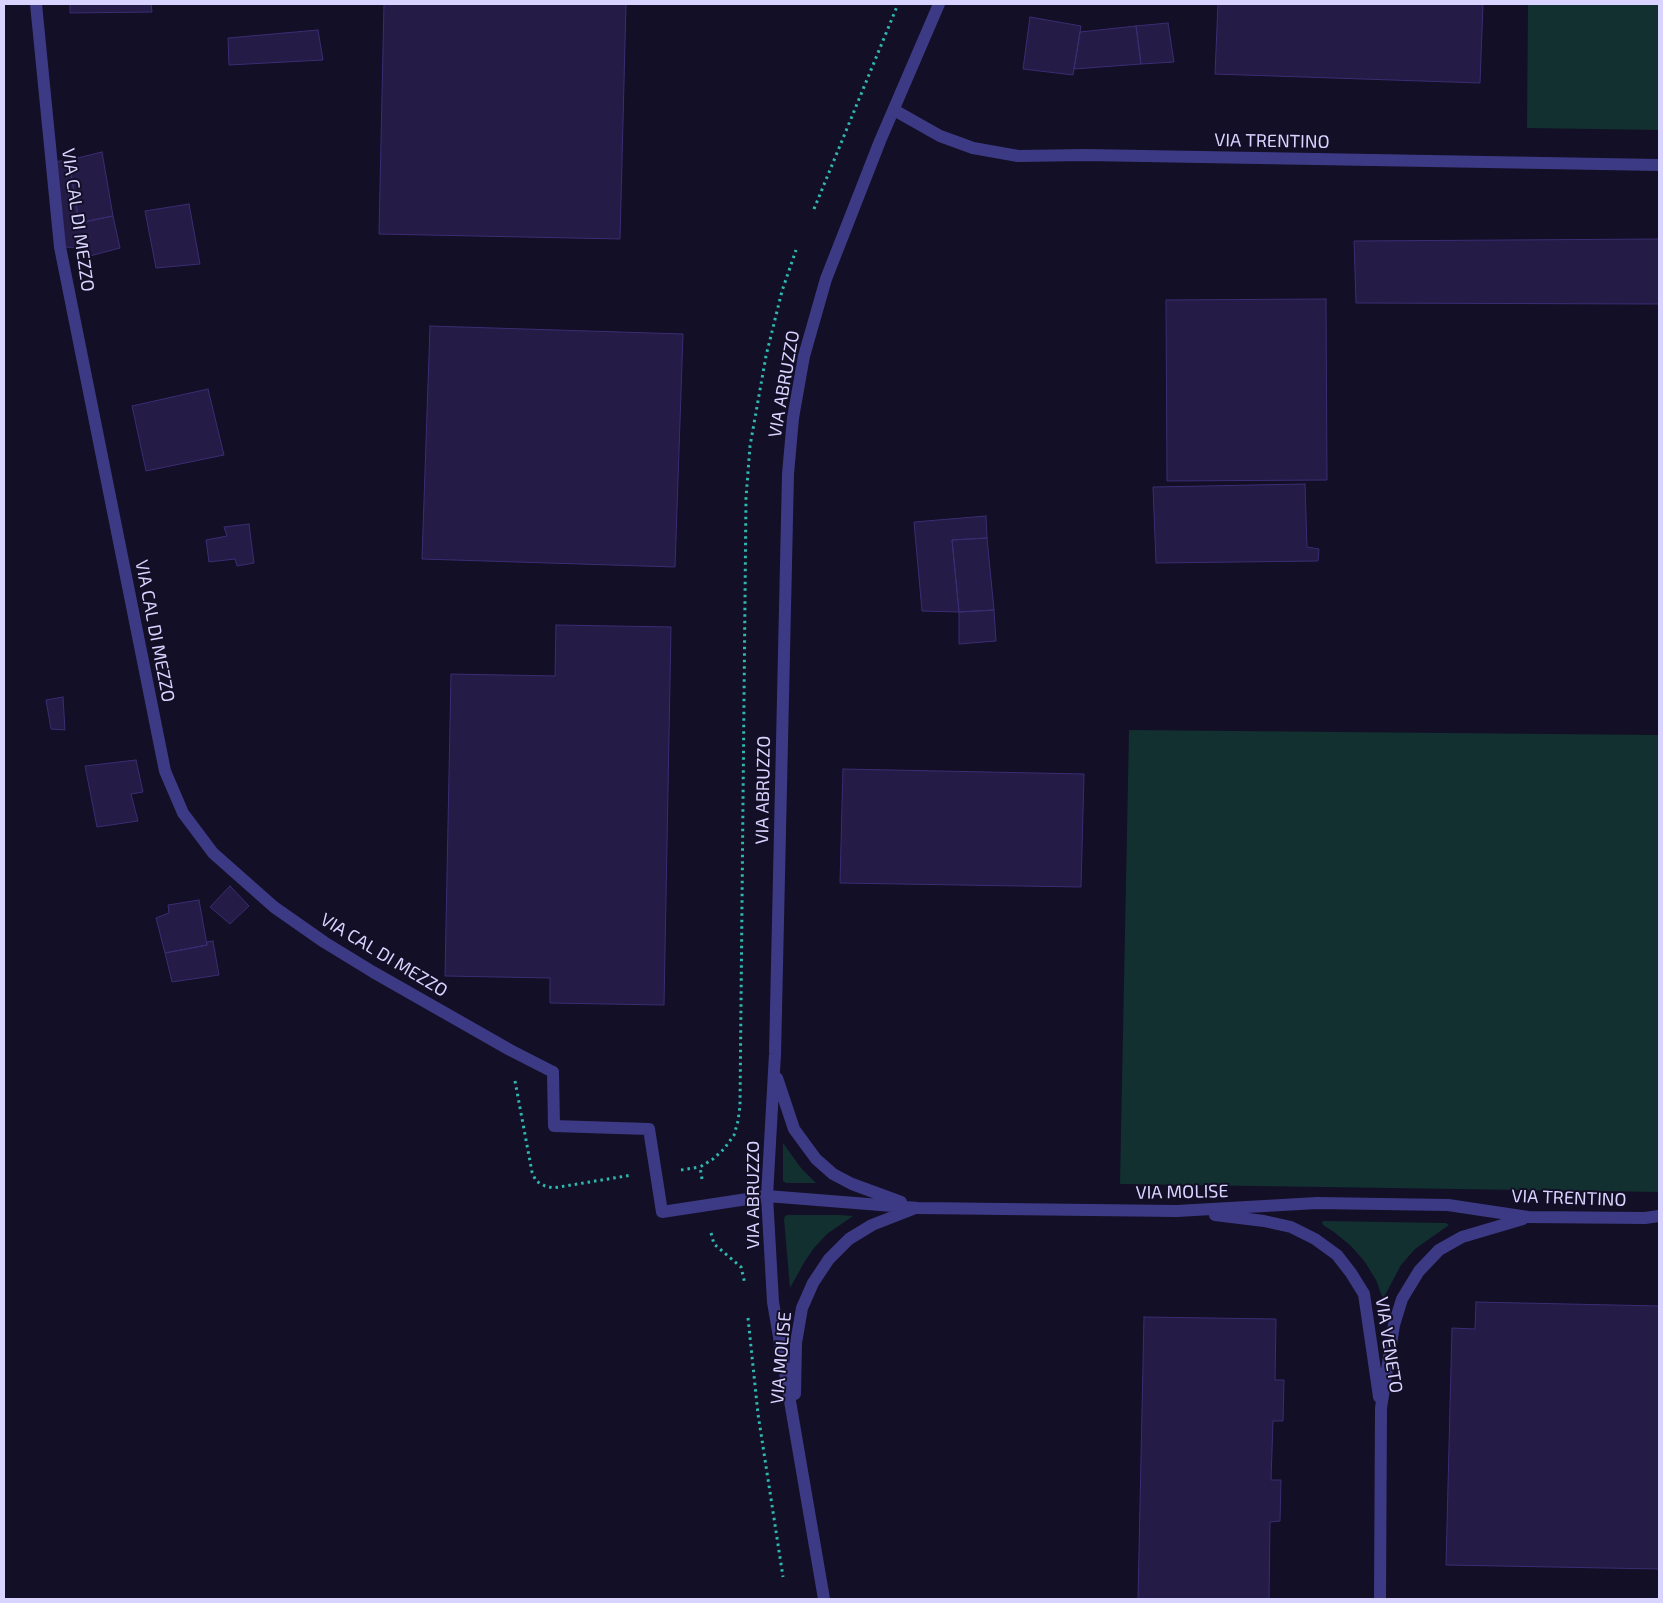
<!DOCTYPE html>
<style>
body{margin:0}
#map{position:relative;width:1663px;height:1603px;overflow:hidden;background:#130f26;font-family:"Exo 2",sans-serif}
canvas{display:block}
.frame{position:absolute;inset:0;border:5px solid #d9d4ff;pointer-events:none}
</style>
<div id="map">
<canvas width="1663" height="1603"></canvas>
<div class="frame"></div>
</div>
<script>
const context = document.querySelector('canvas').getContext('2d');
context.lineJoin = 'round';
function paint(path, color) { context.fillStyle = color; context.fill(path, 'evenodd'); }
const poly = rows => new Path2D(rows.map(r => 'M' + r).join(''));
function trace(path, color, width, dash) { context.strokeStyle = color; context.lineWidth = width; context.lineCap = dash ? 'butt' : 'round'; context.setLineDash(dash || []); context.stroke(path); }
function write(font, color, halo, rows, align = 'center') {
  context.font = font + ' "Exo 2",sans-serif'; context.lineWidth = 4; context.setLineDash([]); context.textBaseline = 'middle'; context.strokeStyle = halo; context.fillStyle = color; for (const [text, x, y, turn = 0] of rows) {
    context.save(); context.translate(x, y); context.rotate((+turn || 0) * Math.PI / 180); context.textAlign = isNaN(turn) ? turn : align; if (halo) context.strokeText(text, 0, 0); context.fillText(text, 0, 0); context.restore();
  }
}
const green = poly([
 [1528,4,1659,4,1659,130,1527,128],
 [1129,730,1659,735,1659,1192,1120,1184],
 [783,1143,801,1168,816,1183,786,1183,783,1181],
 [788,1215,840,1215,853,1216,827,1234,814,1248,805,1261,790,1288,784,1219,785,1216],
 [1324,1221,1446,1223,1449,1225,1415,1249,1401,1265,1383,1299,1376,1280,1365,1262,1351,1246,1334,1232,1323,1225,1322,1222]
]);
const building = poly([
 [70,4,151,4,152,12,70,13,70,4],
 [384,4,626,4,620,239,379,234,384,4],
 [1218,4,1483,4,1480,83,1215,74,1218,4],
 [1030,17,1081,26,1073,75,1023,69,1030,17],
 [1168,23,1174,62,1141,64,1136,26,1168,23],
 [1136,26,1141,64,1074,69,1080,32,1136,26],
 [318,30,323,60,229,65,228,38,318,30],
 [102,152,113,216,79,223,69,160,102,152],
 [69,160,79,223,113,216,120,248,86,257,83,248,64,247,52,162,69,160],
 [189,204,200,264,156,268,145,211,189,204],
 [1659,239,1659,304,1356,303,1354,241,1659,239],
 [1326,299,1327,480,1167,481,1166,300,1326,299],
 [430,326,683,334,675,567,422,559,430,326],
 [208,389,224,455,146,471,132,406,208,389],
 [1305,484,1307,547,1319,549,1318,561,1156,563,1153,487,1305,484],
 [986,516,987,538,952,540,959,612,922,611,914,522,986,516],
 [249,524,254,563,237,566,235,559,209,562,206,540,227,536,224,527,249,524],
 [987,538,994,610,959,612,952,540,987,538],
 [994,610,996,641,959,644,959,612,994,610],
 [556,625,671,627,664,1005,550,1003,550,978,445,976,451,674,555,676,556,625],
 [63,697,65,730,51,729,46,700,63,697],
 [136,760,143,792,131,794,138,821,97,827,85,766,136,760],
 [843,769,1084,774,1081,887,840,883,843,769],
 [230,886,249,906,230,924,210,907,230,886],
 [199,900,207,945,165,953,156,918,169,913,168,905,199,900],
 [213,941,219,975,172,982,165,953,207,945,207,942,213,941],
 [1476,1302,1659,1306,1659,1569,1446,1565,1452,1328,1475,1329,1476,1302],
 [1144,1317,1276,1319,1275,1380,1284,1380,1283,1421,1273,1421,1271,1480,1281,1480,1280,1521,1270,1522,1269,1599,1138,1599,1144,1317]
]);
const path = poly([
 [814,209,898,4],
 [515,1081,532,1172,536,1181,545,1186,553,1188,632,1175],
 [681,1170,700,1167],
 [702,1179,700,1167,713,1159,724,1149,734,1135,738,1121,740,1106,746,498,750,446,766,356,782,291,796,250],
 [711,1233,714,1244,741,1267,745,1284],
 [748,1318,758,1414,783,1577]
]);
const service = poly([
 [553,1072,554,1126,649,1129,662,1212,767,1196]
]);
const minor = poly([
 [36,4,60,247,165,771,183,813,213,853,274,907,324,942,373,972,510,1050,553,1072],
 [894,110,940,136,973,148,1018,156,1086,155,1659,165],
 [777,1078,794,1129,816,1159,833,1174,852,1184,901,1202],
 [767,1196,918,1208,1177,1211,1317,1203,1448,1205,1528,1217,1645,1218,1659,1216],
 [1215,1215,1264,1221,1291,1227,1315,1239,1337,1255,1351,1273,1364,1294,1379,1397],
 [795,1394,796,1343,802,1308,813,1283,829,1259,849,1239,872,1225,913,1209],
 [824,1599,773,1302,767,1196,775,1054,788,474,793,418,804,356,826,279,880,141,939,4],
 [1380,1599,1381,1408,1394,1325,1402,1299,1419,1271,1439,1250,1462,1237,1523,1219]
]);
const streetNames = [
 ["VIA TRENTINO",1272,141,1],
 ["VIA CAL DI MEZZO",78,220,82],
 ["VIA ABRUZZO",784,384,-80],
 ["VIA CAL DI MEZZO",155,631,79],
 ["VIA ABRUZZO",763,790,-89],
 ["VIA CAL DI MEZZO",384,955,31],
 ["VIA MOLISE",1182,1192,-1],
 ["VIA ABRUZZO",753,1195,-90],
 ["VIA TRENTINO",1569,1198,2],
 ["VIA VENETO",1389,1345,81],
 ["VIA MOLISE",781,1358,-85]
];
paint(green, '#12302f');
paint(building, '#241b47');
trace(building, '#3b2d73', 1);
trace(path, '#2fb8b0', 3, [2.5, 4]);
trace(service, '#3d3a85', 12);
trace(minor, '#3d3a85', 12);
write('18px', '#d9d4ff', '#130f26', streetNames);
</script>
